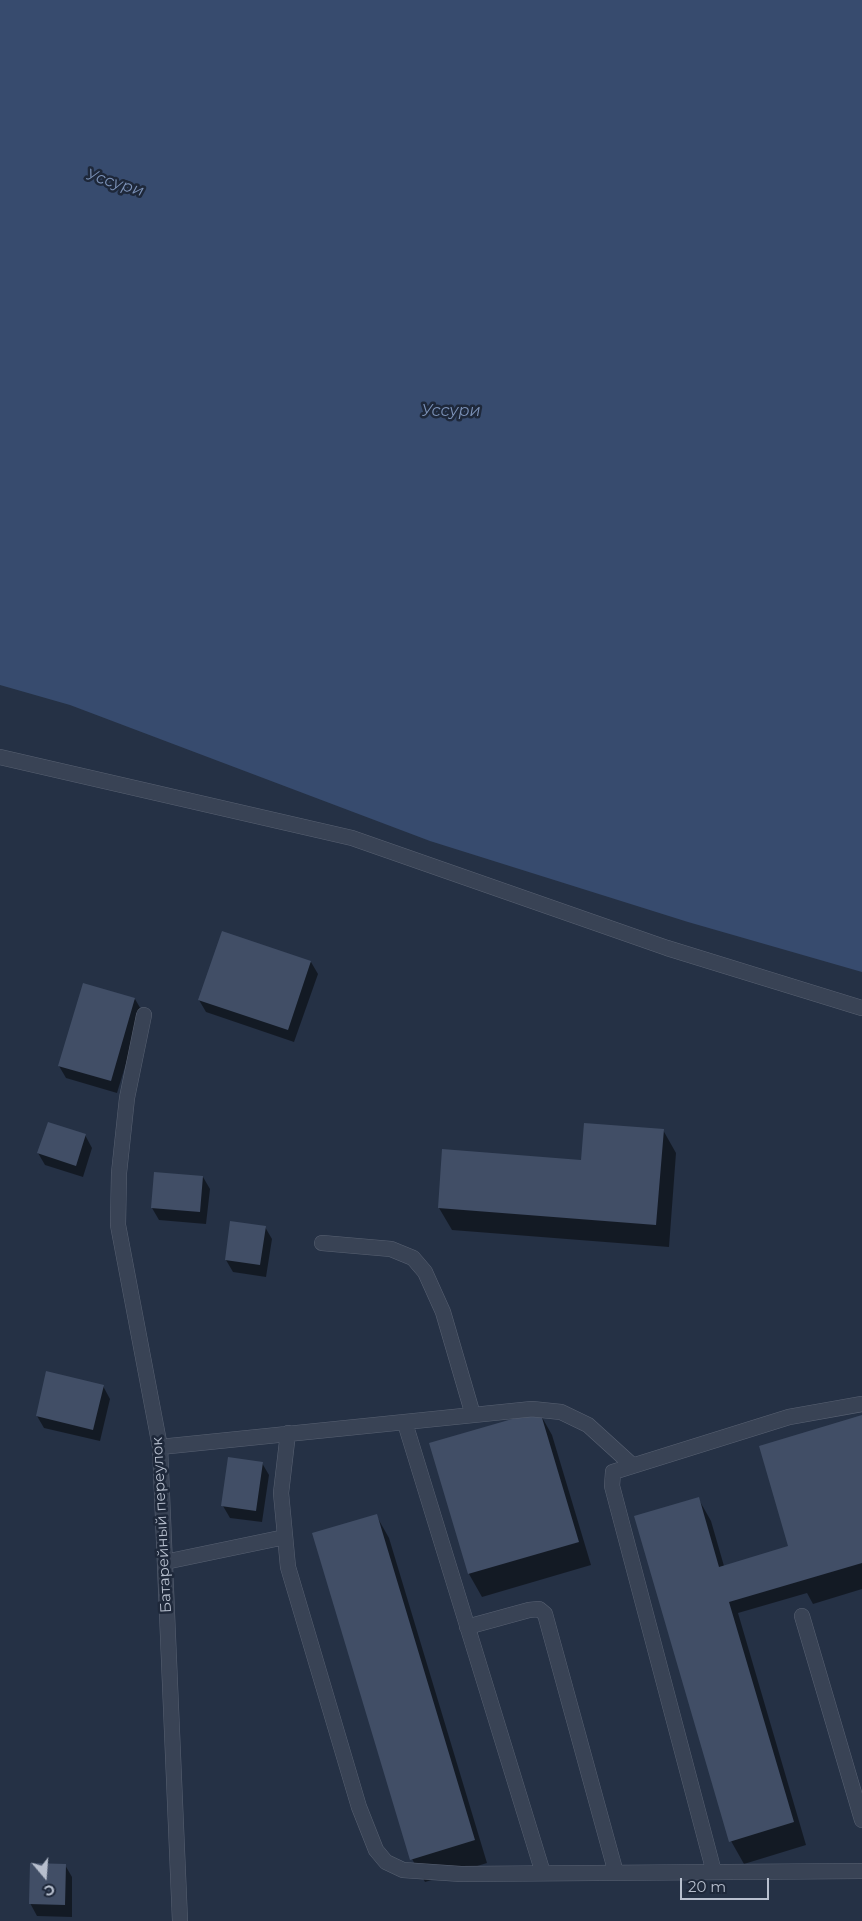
<!DOCTYPE html>
<meta charset="utf-8">
<style>
body{margin:0}
#map{position:relative;width:862px;height:1921px;overflow:hidden;background:#253145;font-family:Montserrat,sans-serif}
canvas{display:block}
.north{position:absolute;left:20px;top:1851px;width:50px;height:50px;-webkit-text-stroke:4px #1e283a;paint-order:stroke;rotate:162deg;font-size:14px;font-weight:700;line-height:20px;text-align:center;color:#b7bfce}
.north::after{content:'';display:block;margin:auto;width:18px;height:22px;background:#b7bfce;clip-path:polygon(50% 0,100% 100%,50% 72%,0 100%)}
.scale{position:absolute;left:680px;top:1878px;width:89px;height:22px;box-sizing:border-box;border:2px solid #b7bfce;border-top:0;padding-left:6px;font-size:15px;line-height:18px;white-space:nowrap;color:#b7bfce;-webkit-text-stroke:4px #1e283a;paint-order:stroke}
</style>
<div id="map">
<canvas width="862" height="1921"></canvas>
<div class="north">С</div>
<div class="scale">20 m</div>
</div>
<script>
const context = document.querySelector('canvas').getContext('2d');
context.lineJoin = 'round';
function paint(path, color) { context.fillStyle = color; context.fill(path, 'evenodd'); }
const poly = rows => new Path2D(rows.map(r => 'M' + r).join(''));
function trace(path, color, width, dash) { context.strokeStyle = color; context.lineWidth = width; context.lineCap = dash ? 'butt' : 'round'; context.setLineDash(dash || []); context.stroke(path); }
function write(font, color, halo, rows, align = 'center') {
  context.font = font + ' Montserrat,sans-serif'; context.lineWidth = 5; context.setLineDash([]); context.textBaseline = 'middle'; context.strokeStyle = halo; context.fillStyle = color; for (const [text, x, y, turn = 0] of rows) {
    context.save(); context.translate(x, y); context.rotate((+turn || 0) * Math.PI / 180); context.textAlign = isNaN(turn) ? turn : align; if (halo) context.strokeText(text, 0, 0); context.fillText(text, 0, 0); context.restore();
  }
}
const water = poly([
 [0,0,862,0,862,972,688,922,430,841,70,705,0,685]
]);
const shadow = poly([
 [311,962,318,974,294,1042,206,1012,199,1000],
 [135,999,142,1011,117,1093,66,1078,59,1066],
 [663,1130,676,1153,669,1247,452,1230,439,1208,582,1162],
 [85,1135,92,1148,83,1177,45,1165,38,1153],
 [203,1177,210,1189,206,1224,159,1220,152,1208],
 [265,1227,272,1239,266,1277,233,1272,226,1260],
 [103,1386,110,1399,100,1441,44,1428,37,1416],
 [539,1412,552,1435,591,1565,482,1597,469,1574,431,1444],
 [862,1416,862,1589,813,1604,807,1593,738,1613,806,1845,744,1864,731,1841,698,1498,711,1521,724,1566,790,1547],
 [262,1463,269,1475,262,1522,230,1518,223,1506],
 [376,1515,389,1538,487,1863,425,1882,412,1859],
 [65,1865,72,1877,72,1917,37,1916,30,1903]
]);
const building = poly([
 [222,931,311,961,288,1030,198,1000],
 [83,983,135,998,111,1081,58,1066],
 [48,1122,86,1134,76,1166,37,1153],
 [584,1123,664,1129,656,1225,438,1208,442,1149,581,1160],
 [154,1172,203,1176,200,1212,151,1208],
 [230,1221,266,1226,260,1265,225,1260],
 [46,1371,104,1385,93,1430,36,1416],
 [540,1411,579,1542,468,1574,429,1443],
 [862,1415,862,1563,729,1602,794,1822,729,1842,634,1516,699,1497,719,1567,788,1546,759,1446],
 [228,1457,263,1462,256,1511,221,1506],
 [377,1514,475,1840,410,1860,312,1533],
 [30,1863,66,1864,65,1905,29,1904]
]);
const service = poly([
 [0,757,352,838,667,948,862,1008],
 [144,1015,127,1098,119,1173,118,1225,160,1447,180,1921],
 [322,1243,391,1249,413,1258,425,1272,443,1312,473,1415],
 [405,1423,543,1873],
 [288,1433,281,1493,288,1567,359,1807,376,1850,386,1862,403,1870,461,1874,862,1871],
 [160,1447,532,1409,561,1412,588,1425,632,1465],
 [165,1562,285,1537],
 [802,1616,862,1820],
 [467,1627,529,1610,539,1609,545,1614,616,1873],
 [714,1872,612,1486,613,1472,789,1417,862,1404]
]);
const streetNames = [
 ["Батарейный переулок",162,1525,-93]
];
const waterNames = [
 ["Уссури",115,183,17],
 ["Уссури",451,411]
];
paint(water, '#374b6e');
paint(shadow, '#0007');
paint(building, '#414e66');
trace(service, '#586172', 16);
trace(service, '#394355', 15);
write('15px', '#b7bfce', '#1e283a', streetNames);
write('italic 16px', '#7c92b8', '#1e283a', waterNames);
</script>
